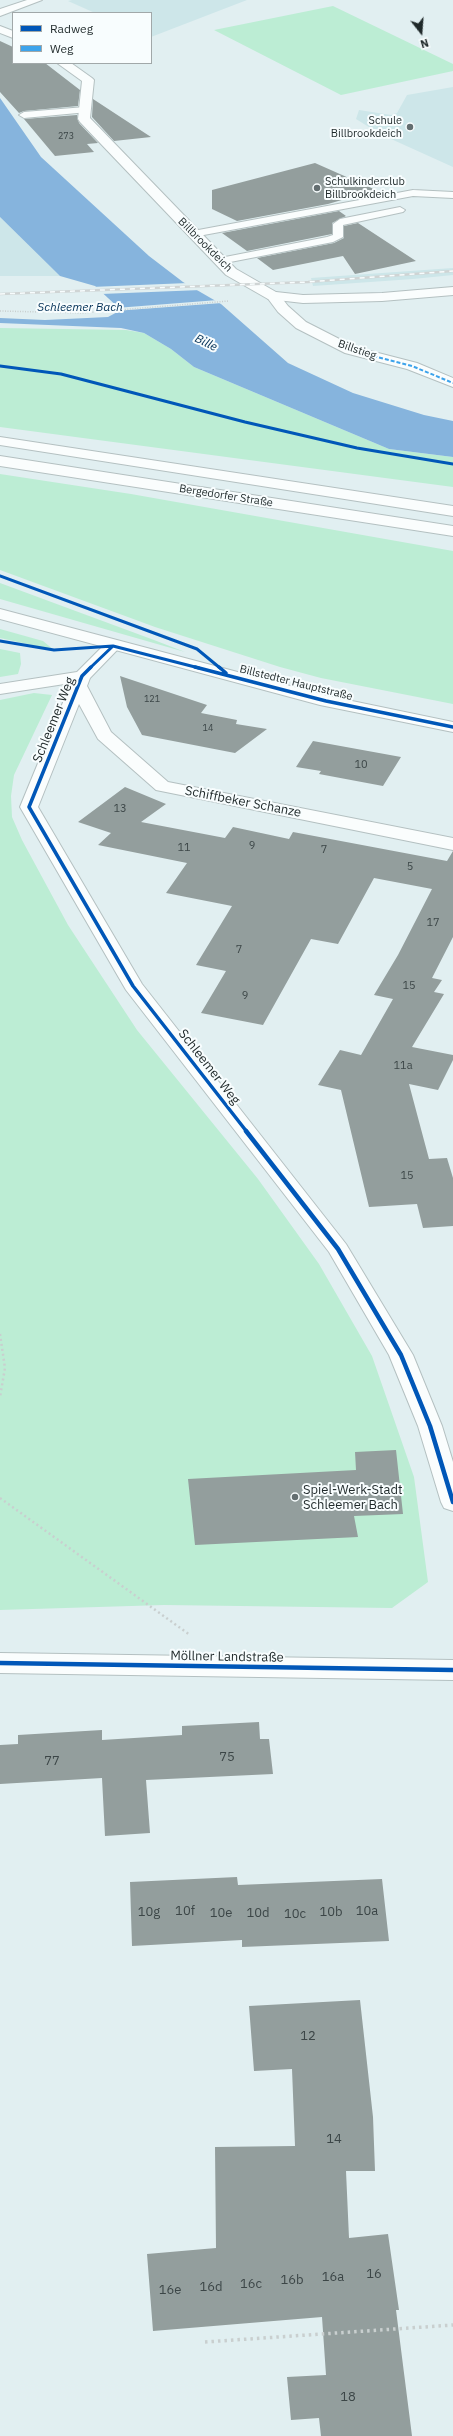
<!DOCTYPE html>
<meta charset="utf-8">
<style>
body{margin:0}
#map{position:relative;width:453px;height:2436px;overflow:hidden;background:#e1eff1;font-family:"IBM Plex Sans",sans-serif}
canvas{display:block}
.legend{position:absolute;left:12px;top:12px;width:140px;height:52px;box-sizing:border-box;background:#f8fdfe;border:1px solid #a1a8a9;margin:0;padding:5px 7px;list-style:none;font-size:12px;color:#1f292a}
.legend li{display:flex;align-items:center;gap:8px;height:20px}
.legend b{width:20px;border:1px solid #a1a8a9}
.north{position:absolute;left:401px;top:12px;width:40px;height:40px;-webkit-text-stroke:3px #f8fdfe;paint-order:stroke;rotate:163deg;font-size:11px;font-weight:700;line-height:16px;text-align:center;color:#1f292a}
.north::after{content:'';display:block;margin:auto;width:14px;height:18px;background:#1f292a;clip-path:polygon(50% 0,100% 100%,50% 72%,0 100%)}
</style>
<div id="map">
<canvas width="453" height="2436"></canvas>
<ul class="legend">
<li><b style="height:5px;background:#0057b8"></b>Radweg</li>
<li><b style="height:5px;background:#3da3eb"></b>Weg</li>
</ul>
<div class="north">N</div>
</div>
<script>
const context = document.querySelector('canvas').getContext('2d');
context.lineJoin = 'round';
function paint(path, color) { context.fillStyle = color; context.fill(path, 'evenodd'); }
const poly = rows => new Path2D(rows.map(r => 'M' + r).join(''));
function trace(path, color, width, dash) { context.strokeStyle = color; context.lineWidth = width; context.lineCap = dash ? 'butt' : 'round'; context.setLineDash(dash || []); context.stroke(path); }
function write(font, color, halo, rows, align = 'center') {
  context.font = font + ' "IBM Plex Sans",sans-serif'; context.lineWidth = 4; context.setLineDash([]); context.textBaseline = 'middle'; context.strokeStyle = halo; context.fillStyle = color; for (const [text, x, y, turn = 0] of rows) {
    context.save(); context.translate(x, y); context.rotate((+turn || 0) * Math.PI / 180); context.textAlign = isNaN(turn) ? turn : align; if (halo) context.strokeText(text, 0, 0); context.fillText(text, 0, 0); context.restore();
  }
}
const built = poly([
 [72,0,247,0,151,37,151,13,95,13,68,1],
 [453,87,453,167,380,134,356,119,359,110,391,115,397,113,407,95],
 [0,217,60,276,0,276],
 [453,268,453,275,413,279,313,286,311,278]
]);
const green = poly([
 [333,6,453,64,453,71,341,95,214,30],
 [0,328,126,330,144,333,171,349,194,367,389,449,453,457,453,487,0,427],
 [0,474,131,494,453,551,453,704,321,678,280,667,155,627,0,570],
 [0,583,154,640,185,652,0,599],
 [0,629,43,641,54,650,0,638],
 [0,649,20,653,21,664,18,674,0,677],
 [34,693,52,695,14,775,11,796,12,817,22,840,68,925,137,1030,258,1179,319,1264,372,1356,414,1477,428,1582,392,1608,164,1605,0,1610,0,700]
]);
const water = poly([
 [0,98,41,157,149,256,183,282,221,304,288,363,353,393,424,415,453,421,453,457,389,449,194,367,171,349,144,333,121,328,0,323,0,318,45,320,108,317,121,310,95,286,60,276,0,217]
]);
const pier = poly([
 [188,283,201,290,101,294,91,287],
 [218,300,222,303,115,311,118,310,116,308]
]);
const building = poly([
 [0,41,13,47,13,63,45,63,80,90,78,106,24,111,19,113,0,92],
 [93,99,151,137,114,141,92,117],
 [77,115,79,123,98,143,87,144,94,152,55,156,24,119],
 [315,163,376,190,328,204,237,221,212,209,212,190],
 [339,211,346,216,332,223,332,234,247,251,222,233],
 [358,223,416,261,355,274,343,256,273,270,257,258,334,243,344,238,344,226],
 [120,676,207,705,201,713,237,720,236,724,267,729,235,753,142,735,127,707],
 [313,741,401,757,383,786,319,774,321,771,296,767],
 [125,787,166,804,141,822,225,838,233,827,289,839,293,832,447,861,453,851,453,937,432,978,442,980,434,992,444,994,412,1047,453,1055,453,1060,438,1090,409,1084,429,1159,447,1158,453,1178,453,1226,423,1228,417,1204,369,1207,341,1090,318,1085,340,1050,361,1055,393,999,374,995,398,955,432,889,374,878,338,944,311,939,263,1025,201,1013,226,971,196,965,232,906,166,893,187,863,98,845,111,833,78,822],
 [396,1450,403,1514,354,1516,358,1537,195,1545,188,1479,356,1470,355,1452],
 [259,1722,260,1739,269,1739,273,1774,146,1780,150,1833,105,1836,102,1778,0,1784,0,1745,18,1744,18,1735,102,1730,102,1740,182,1735,182,1726],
 [237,1877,238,1885,382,1879,389,1941,242,1947,242,1940,132,1946,130,1882],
 [360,2000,373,2117,375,2171,346,2171,349,2238,388,2234,399,2310,396,2310,412,2436,321,2436,319,2418,291,2420,287,2377,326,2375,322,2317,153,2331,147,2254,216,2248,215,2147,295,2146,292,2069,254,2071,249,2006]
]);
const pathFar2 = poly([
 [0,311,82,313,229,301]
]);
const pathFar1 = poly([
 [0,1334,5,1368,0,1397],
 [0,1498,190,1635]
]);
const path = poly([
 [205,2342,453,2325]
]);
const lane = poly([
 [85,107,90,110,88,112,24,118,19,115,24,112,85,107],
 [413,190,453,192,453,198,413,196,193,237,188,234,193,231,413,190],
 [400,207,405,210,403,212,343,225,343,237,333,242,220,264,215,261,220,258,327,237,333,235,333,224,340,219,400,207]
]);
const street = poly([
 [273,292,278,293,288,306,306,322,355,347,417,363,453,378,453,387,407,369,345,353,296,328,278,312,266,296,273,292],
 [113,641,119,642,121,646,90,678,87,686,111,732,168,782,453,838,453,850,156,790,98,739,79,704,38,807,142,984,346,1244,413,1355,442,1426,453,1462,453,1511,444,1508,441,1502,418,1426,389,1355,329,1252,126,990,20,807,71,683,0,694,0,684,77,672,107,642,113,641]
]);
const secondary = poly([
 [27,0,42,0,0,16,0,9,27,0],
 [0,26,13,31,13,38,0,33,0,26],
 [57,63,71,63,92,78,94,80,90,118,236,269,276,292,303,295,382,293,453,287,453,295,382,301,303,303,268,299,226,275,80,122,78,119,82,81,57,63],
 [0,609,328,696,453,722,453,732,320,705,0,619,0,609],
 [0,1653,453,1660,453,1680,0,1673,0,1653]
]);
const highway = poly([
 [0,437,453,506,453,516,0,445,0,437],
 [0,456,453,526,453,536,0,466,0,456]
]);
const rail = poly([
 [0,294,308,282,453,271]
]);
const quiet = poly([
 [350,350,412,366,453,383]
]);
const cyclewayFar2 = poly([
 [0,366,61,374,245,422,357,448,453,464],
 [0,576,197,649,220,668],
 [0,641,54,650,113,646,199,668],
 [90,668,113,646]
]);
const cyclewayFar1 = poly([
 [91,667,82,676,29,807,133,986,247,1132],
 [195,667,326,701,453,727],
 [219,667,226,673]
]);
const cycleway = poly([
 [246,1131,338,1249,401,1355,430,1426,453,1502],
 [0,1663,453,1670]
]);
const markers = [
 [410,127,4,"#636e70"],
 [317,188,4,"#636e70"],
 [295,1497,4,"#636e70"]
];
const farNumbernames = [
 ["273",66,136],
 ["121",152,699],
 ["14",208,728]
];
const farPoinames = [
 ["Schule",402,121],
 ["Billbrookdeich",402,134],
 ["Schulkinderclub",325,182,"left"],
 ["Billbrookdeich",325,195,"left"]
];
const farStreetnames = [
 ["Billbrookdeich",205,245,45],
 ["Billstieg",357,350,19],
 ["Bergedorfer Straße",226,496,9],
 ["Billstedter Hauptstraße",296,683,14]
];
const numberNames = [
 ["10",361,765],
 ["13",120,809],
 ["9",252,846],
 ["11",184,848],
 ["7",324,850],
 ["5",410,867],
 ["17",433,923],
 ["7",239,950],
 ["15",409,986],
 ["9",245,996],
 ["11a",403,1066],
 ["15",407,1176]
];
const farWaternames = [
 ["Schleemer Bach",80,308],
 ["Bille",206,343,26]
];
const streetNames = [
 ["Schleemer Weg",54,720,-68],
 ["Schiffbeker Schanze",243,802,11],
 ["Schleemer Weg",209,1067,52],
 ["Möllner Landstraße",227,1657,1]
];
const poiNames = [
 ["Spiel-Werk-Stadt",303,1490],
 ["Schleemer Bach",303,1505]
];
const nearNumbernames = [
 ["75",227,1757],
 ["77",52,1761],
 ["10f",185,1911],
 ["10a",367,1911],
 ["10g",149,1912],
 ["10b",331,1912],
 ["10e",221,1913],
 ["10d",258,1913],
 ["10c",295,1914],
 ["12",308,2036],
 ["14",334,2139],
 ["16",374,2274],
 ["16a",333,2277],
 ["16b",292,2280],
 ["16c",251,2284],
 ["16d",211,2287],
 ["16e",170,2290],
 ["18",348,2397]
];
paint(built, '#cde6e9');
paint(green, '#bcedd4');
paint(water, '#86b4dd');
paint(pier, '#e1eff1');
paint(building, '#939e9d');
trace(lane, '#b4c0c1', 2);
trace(street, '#b4c0c1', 2);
trace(secondary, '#b4c0c1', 2);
trace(highway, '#b4c0c1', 2);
trace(pathFar2, '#c9cfcf', 1.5, [1, 1.5]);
trace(pathFar1, '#c9cfcf', 2.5, [2, 3]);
trace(path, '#c9cfcf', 3.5, [2.5, 4]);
paint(lane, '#fafdfd');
paint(street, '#fafdfd');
paint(secondary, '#fafdfd');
paint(highway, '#fafdfd');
trace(rail, '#cfd4d4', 2.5);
trace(rail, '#f8fdfe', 1.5, [5]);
trace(quiet, '#3da3eb', 2, [4, 2]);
trace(cyclewayFar2, '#0057b8', 3);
trace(cyclewayFar1, '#0057b8', 3.5);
trace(cycleway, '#0057b8', 4.5);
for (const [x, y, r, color] of markers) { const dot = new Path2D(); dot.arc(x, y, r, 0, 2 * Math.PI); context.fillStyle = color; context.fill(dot); trace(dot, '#f8fdfe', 1.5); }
write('9px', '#3c4647', null, farNumbernames);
write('11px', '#1f292a', '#f8fdfe', farPoinames, 'right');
write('11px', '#1f292a', '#f8fdfe', farStreetnames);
write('11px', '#3c4647', null, numberNames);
write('italic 12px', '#012f55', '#f8fdfe', farWaternames);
write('13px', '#1f292a', '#f8fdfe', streetNames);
write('13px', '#1f292a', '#f8fdfe', poiNames, 'left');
write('13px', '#3c4647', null, nearNumbernames);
</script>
